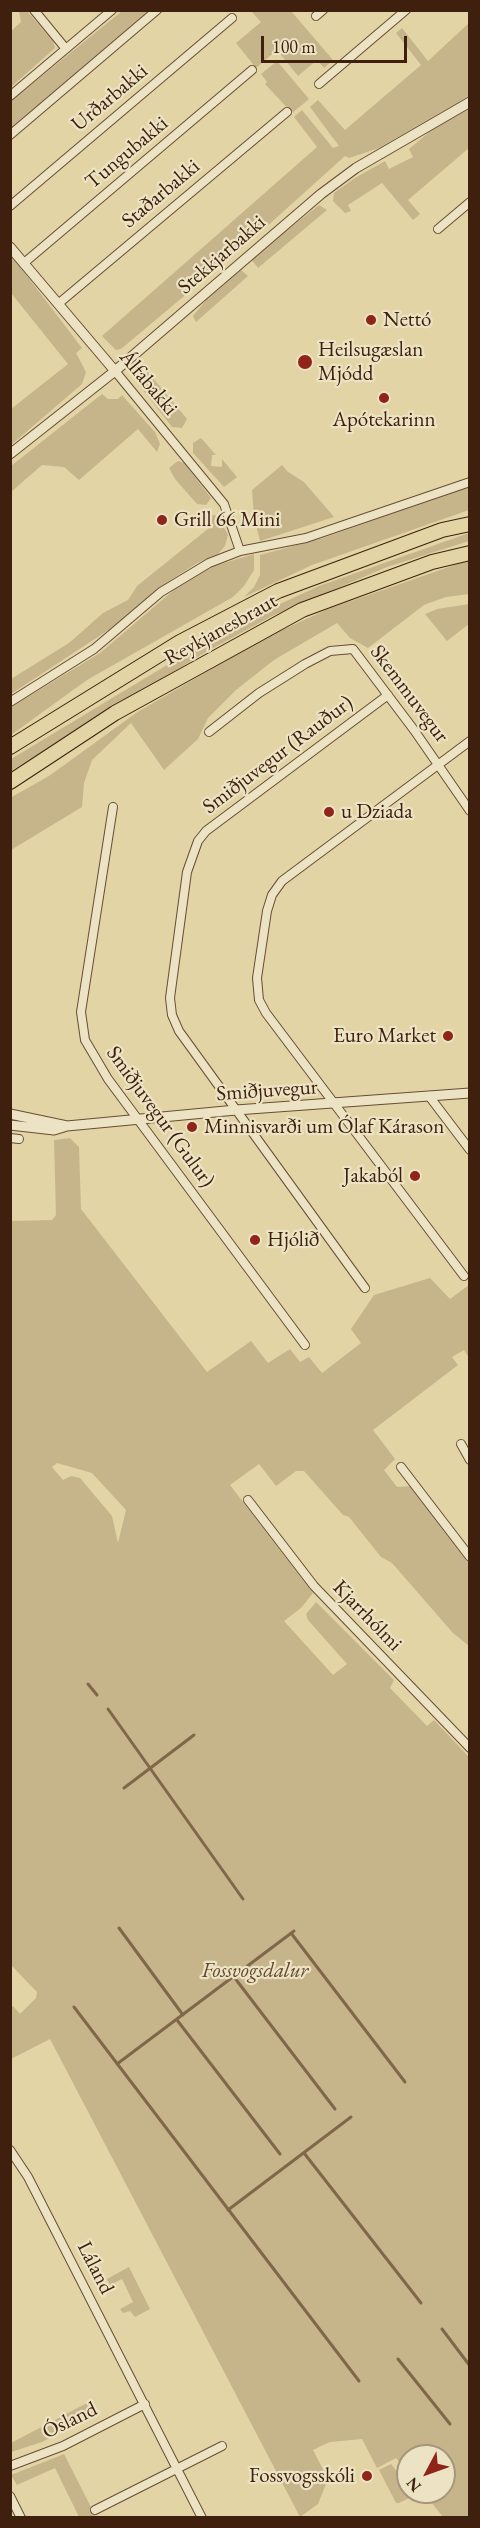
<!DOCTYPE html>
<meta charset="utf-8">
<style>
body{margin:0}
#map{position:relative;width:480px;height:2528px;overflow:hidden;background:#e2d4a4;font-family:"EB Garamond",serif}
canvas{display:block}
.frame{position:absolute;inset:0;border:12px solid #3f200f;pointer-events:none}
.north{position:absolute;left:396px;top:2444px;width:60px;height:60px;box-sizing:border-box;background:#ece3c4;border:2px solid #a7957c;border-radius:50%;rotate:229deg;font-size:16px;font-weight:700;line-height:24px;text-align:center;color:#3f200f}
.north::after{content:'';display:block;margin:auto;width:21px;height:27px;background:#8f2418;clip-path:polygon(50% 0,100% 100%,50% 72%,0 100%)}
.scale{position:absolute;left:261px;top:36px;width:146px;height:27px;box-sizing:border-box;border:3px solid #3f200f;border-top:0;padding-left:8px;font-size:18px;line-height:21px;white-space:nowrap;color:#3f200f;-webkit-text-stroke:4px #ece3c4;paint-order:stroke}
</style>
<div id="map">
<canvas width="480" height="2528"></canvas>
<div class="frame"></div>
<div class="north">N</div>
<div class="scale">100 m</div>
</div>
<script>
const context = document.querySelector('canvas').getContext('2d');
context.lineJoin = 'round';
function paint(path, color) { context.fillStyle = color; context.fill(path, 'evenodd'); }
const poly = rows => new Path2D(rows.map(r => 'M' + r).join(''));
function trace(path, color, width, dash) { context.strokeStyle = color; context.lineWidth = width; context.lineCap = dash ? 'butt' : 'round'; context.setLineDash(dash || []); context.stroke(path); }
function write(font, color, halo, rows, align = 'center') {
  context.font = font + ' "EB Garamond",serif'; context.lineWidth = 4.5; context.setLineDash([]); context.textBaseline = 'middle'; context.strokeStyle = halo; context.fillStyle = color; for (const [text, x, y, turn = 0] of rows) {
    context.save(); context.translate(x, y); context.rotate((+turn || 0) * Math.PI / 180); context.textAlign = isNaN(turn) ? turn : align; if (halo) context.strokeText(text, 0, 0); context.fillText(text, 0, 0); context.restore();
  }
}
const green = poly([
 [19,11,27,11,53,41,55,48,11,87,11,31,21,22],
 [122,11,150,11,11,128,11,101],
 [251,11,291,11,333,60,324,68,317,60,298,76,277,50,256,68,236,43,261,22],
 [469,23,469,96,379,148,349,158,345,156,264,229,121,349,116,350,102,336,317,147,294,117,302,110,333,148,339,146,310,107,318,100,345,130,421,65,396,33,402,28,428,61],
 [277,61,309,99,292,113,265,84,267,82,261,74],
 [469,109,469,148,408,200,420,214,413,220,382,183,348,205,351,211,345,213,333,201,334,193,355,178,385,161,389,169,413,157,409,149,433,129],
 [319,205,327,210,258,268,251,259],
 [11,255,82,348,76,353,86,372,82,384,11,445,11,409,68,364,11,293],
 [241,270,248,276,196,322,193,316,206,300],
 [147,371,187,419,182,428,172,427,140,386,137,380],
 [102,394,108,399,118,399,122,395,137,412,155,432,160,444,157,452,138,429,79,480,64,467,42,465,11,492,11,466],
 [201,438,216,455,212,455,211,466,222,467,222,459,237,477,224,487,193,453,193,443],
 [178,461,184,463,211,498,206,505,197,504,175,479,169,468],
 [282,465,288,472,304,482,334,517,260,541,254,517,252,490],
 [469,487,469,510,312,565,244,597,254,587,260,575,260,555,323,538],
 [213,515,218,516,228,535,225,546,218,554,197,563,166,583,113,627,11,694,11,679,69,643,103,613,128,600,137,586,209,528,207,517],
 [469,533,469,541,387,567,272,616,204,653,11,771,11,759,230,627,319,586],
 [254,554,254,570,244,586,233,597,87,680,11,735,11,707,100,653,175,589,214,566],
 [469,560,469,594,446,597,424,605,368,648,350,638,337,623,274,660,236,690,208,718,198,739,164,770,131,723,92,760,84,783,82,807,11,850,10,798,49,776,136,713,265,638,328,609],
 [469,604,469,624,447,641,425,614,437,609],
 [70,1138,79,1147,81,1209,207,1372,251,1341,268,1363,290,1349,300,1362,309,1357,322,1373,361,1343,351,1329,374,1295,430,1278,450,1299,469,1285,469,1358,464,1350,452,1357,458,1365,373,1430,395,1459,384,1470,397,1487,411,1486,469,1564,469,1646,453,1633,392,1563,381,1557,349,1517,343,1515,304,1471,296,1471,276,1486,259,1464,230,1485,313,1593,301,1608,284,1621,333,1675,347,1664,308,1620,306,1614,316,1602,394,1680,390,1688,427,1726,434,1720,469,1757,469,2517,443,2517,423,2492,444,2492,444,2456,408,2456,408,2473,396,2458,377,2468,362,2439,330,2442,313,2450,328,2479,318,2504,300,2517,50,2039,11,2059,11,2008,13,2006,20,2014,36,1998,37,1992,11,1965,11,1221,52,1220,56,1215,54,1140],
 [57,1463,92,1473,126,1510,118,1543,112,1516,80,1478,71,1476,63,1480,52,1467],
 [129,2267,150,2309,135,2317,130,2311,123,2313,120,2309,133,2302,122,2279,110,2285,107,2279],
 [89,2402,95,2414,42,2442,11,2452,11,2443],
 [64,2454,96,2517,79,2517,55,2468,17,2485,11,2475],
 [391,2464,408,2486,408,2492,412,2492,411,2497,399,2503,396,2503,379,2470]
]);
const stream = poly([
 [88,1684,97,1695],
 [108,1709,243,1899],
 [124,1788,194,1735],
 [119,1928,183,2015],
 [291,1933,405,2082],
 [234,1977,335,2109],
 [74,2007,359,2381],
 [177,2020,280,2154],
 [117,2064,294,1931],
 [304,2153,421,2303],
 [228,2210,351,2117],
 [442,2329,470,2366],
 [398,2359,450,2424]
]);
const minor = poly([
 [34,10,66,49],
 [316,16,323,10],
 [319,84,406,10],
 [10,96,112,10],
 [10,135,157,10],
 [10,206,232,18],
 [438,229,470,202],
 [24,263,252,70],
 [58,304,287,112],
 [115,371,224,504,240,551],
 [10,702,94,649,161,592,209,563,240,551,306,538,470,482],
 [209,732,259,693,305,664,330,651,353,649,414,730,470,811],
 [113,807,81,1012,85,1040,108,1079,305,1345],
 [429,1096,470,1150],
 [10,1138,19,1139],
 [464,1276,266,1013,259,1000,257,978,267,911,272,895,282,881,470,741],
 [365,1288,179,1031,172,1015,170,998,187,872,198,841,206,831,388,695],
 [461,1444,470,1460],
 [401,1467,470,1557],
 [248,1500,314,1586,470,1748],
 [10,2150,28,2177,202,2518],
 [10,2466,63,2446,145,2404],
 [10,2496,21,2518],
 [95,2510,222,2446]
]);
const tertiary = poly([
 [10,247,115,371],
 [10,454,115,371,321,194,356,168,470,102],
 [10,1114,67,1126],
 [10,1125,54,1130,67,1126,236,1110,470,1093]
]);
const trunk = poly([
 [10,747,180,642,278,591,442,530,470,524],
 [10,782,115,713,302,610,432,562,470,553]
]);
const markers = [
 [371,320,6,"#8f2418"],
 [305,362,8,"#8f2418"],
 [384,398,6,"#8f2418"],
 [162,520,6,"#8f2418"],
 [329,812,6,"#8f2418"],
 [448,1036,6,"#8f2418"],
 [192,1127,6,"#8f2418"],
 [415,1176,6,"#8f2418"],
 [255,1240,6,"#8f2418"],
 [367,2476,6,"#8f2418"]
];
const streetNames = [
 ["Urðarbakki",110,98,-40],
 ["Tungubakki",127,153,-40],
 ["Staðarbakki",161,194,-40],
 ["Stekkjarbakki",222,255,-41],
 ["Álfabakki",148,383,50],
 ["Reykjanesbraut",221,630,-29],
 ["Skemmuvegur",409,694,53],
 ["Smiðjuvegur (Rauður)",278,755,-37],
 ["Smiðjuvegur",267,1091,-4],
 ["Smiðjuvegur (Gulur)",160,1117,54],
 ["Kjarrhólmi",367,1616,46],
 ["Láland",95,2268,63],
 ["Ósland",70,2421,-26]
];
const poiNames = [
 ["Nettó",383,320],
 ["Heilsugæslan",318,350],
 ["Mjódd",318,374],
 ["Apótekarinn",384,420,"center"],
 ["Grill 66 Mini",174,520],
 ["u Dziada",341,812],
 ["Euro Market",436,1036,"right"],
 ["Minnisvarði um Ólaf Kárason",204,1127],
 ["Jakaból",403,1176,"right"],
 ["Hjólið",267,1240],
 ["Fossvogsskóli",355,2476,"right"]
];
const parkNames = [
 ["Fossvogsdalur",255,1971]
];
paint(green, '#c6b58b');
trace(stream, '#80674a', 3);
trace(minor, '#684d34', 10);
trace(tertiary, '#684d34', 11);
trace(trunk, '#3f200f', 16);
trace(minor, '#ece3c4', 8);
trace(tertiary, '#ece3c4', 9);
trace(trunk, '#e2d4a4', 14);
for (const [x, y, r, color] of markers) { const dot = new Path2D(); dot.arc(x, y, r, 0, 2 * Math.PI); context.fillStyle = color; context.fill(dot); trace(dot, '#ece3c4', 2); }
write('21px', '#3f200f', '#ece3c4', streetNames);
write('21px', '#3f200f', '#ece3c4', poiNames, 'left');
write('italic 21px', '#61452e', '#ece3c4', parkNames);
</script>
